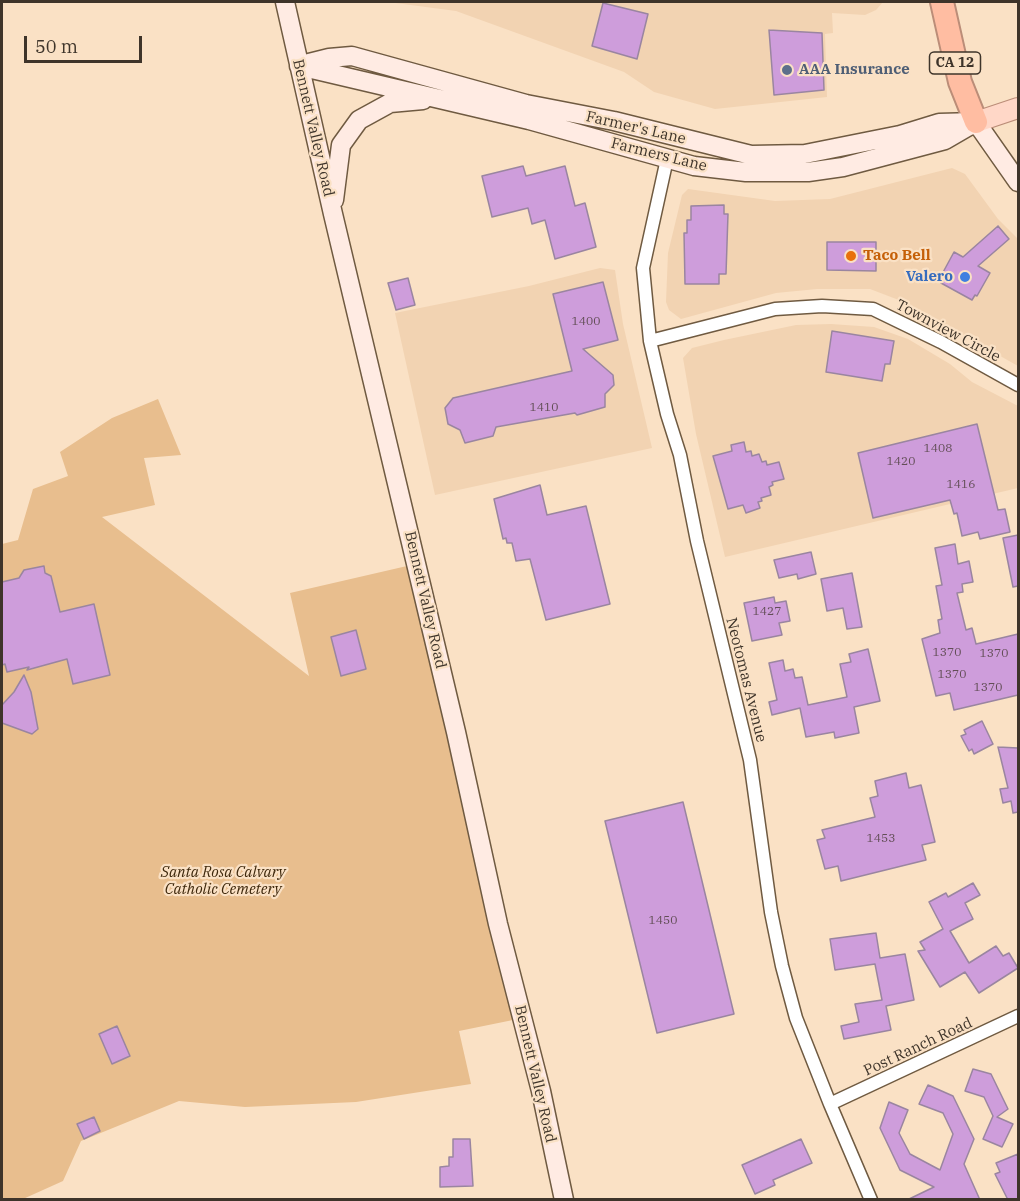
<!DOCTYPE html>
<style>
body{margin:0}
#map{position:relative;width:1020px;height:1201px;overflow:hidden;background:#fae1c5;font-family:"IBM Plex Serif",serif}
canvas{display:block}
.frame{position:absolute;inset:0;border:3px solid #3e342a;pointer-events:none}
.scale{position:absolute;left:24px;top:36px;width:118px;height:27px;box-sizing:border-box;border:3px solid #3e342a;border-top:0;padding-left:8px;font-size:18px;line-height:21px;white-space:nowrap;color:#3e342a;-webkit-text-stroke:4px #fae1c5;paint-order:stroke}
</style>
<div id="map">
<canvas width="1020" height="1201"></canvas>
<div class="frame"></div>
<div class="scale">50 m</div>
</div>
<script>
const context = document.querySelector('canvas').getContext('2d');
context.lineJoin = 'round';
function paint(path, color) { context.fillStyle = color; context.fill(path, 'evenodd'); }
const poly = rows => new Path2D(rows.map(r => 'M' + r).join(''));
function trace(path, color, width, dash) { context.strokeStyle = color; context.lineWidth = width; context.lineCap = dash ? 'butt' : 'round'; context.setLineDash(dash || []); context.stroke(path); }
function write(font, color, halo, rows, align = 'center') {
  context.font = font + ' "IBM Plex Serif",serif'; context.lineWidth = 4.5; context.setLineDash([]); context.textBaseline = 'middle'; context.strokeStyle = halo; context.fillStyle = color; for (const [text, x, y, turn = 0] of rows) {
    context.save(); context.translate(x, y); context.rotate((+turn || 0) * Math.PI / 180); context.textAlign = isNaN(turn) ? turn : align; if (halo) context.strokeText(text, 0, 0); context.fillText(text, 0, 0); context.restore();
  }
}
const built = poly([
 [388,2,883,2,876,10,865,15,832,13,833,33,825,34,827,97,715,109,654,92,624,72,456,11],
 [952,168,965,174,998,219,1018,239,1018,366,904,302,870,289,817,289,776,293,681,319,669,310,666,302,668,253,682,195,688,189,775,201,830,199],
 [600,268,615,270,623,324,652,448,435,495,395,313,529,286],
 [831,324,874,327,908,339,950,364,972,382,1018,406,1018,488,725,557,696,434,683,358,692,348,724,340,796,325]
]);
const green = poly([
 [158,399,181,455,144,458,155,505,102,517,309,676,290,593,407,566,513,1020,459,1031,471,1084,356,1102,245,1107,179,1101,81,1141,63,1181,23,1199,2,1199,2,544,18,540,33,489,68,476,60,452,112,418]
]);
const building = poly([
 [603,3,648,14,637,59,592,46,603,3],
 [769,30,822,33,824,90,774,95,769,30],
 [523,166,526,176,565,166,575,206,585,203,596,247,555,259,545,220,532,224,528,208,492,217,482,176,523,166],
 [724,205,724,214,728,214,726,274,719,274,719,284,685,284,684,233,687,233,687,220,691,220,691,206,724,205],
 [998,226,1009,239,978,266,990,273,977,296,975,295,972,300,941,283,944,278,941,276,954,252,963,257,998,226],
 [827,242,876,242,876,271,827,270,827,242],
 [408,278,415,305,396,310,388,283,408,278],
 [603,282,618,340,583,349,613,375,614,385,605,394,605,407,577,415,575,413,496,427,493,436,465,443,460,430,448,424,445,408,453,398,572,371,553,294,603,282],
 [832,331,894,341,890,364,885,364,882,381,826,372,832,331],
 [977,424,998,510,1005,509,1010,532,980,539,978,532,962,536,957,513,954,514,950,500,873,518,858,453,977,424],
 [744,442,746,452,751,451,752,456,759,454,762,462,766,461,767,465,779,462,784,479,772,482,773,485,769,487,771,495,761,498,762,501,758,502,760,508,746,513,743,505,728,509,713,456,732,451,731,445,744,442],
 [540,485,547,515,586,506,610,604,546,620,530,559,516,561,512,543,507,543,506,538,503,539,494,499,540,485],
 [1018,535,1018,586,1013,587,1003,538,1018,535],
 [955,544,958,564,969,561,973,582,962,584,963,592,957,593,966,630,972,628,976,644,1018,634,1018,695,954,710,950,693,936,696,922,639,940,633,938,620,942,619,936,586,942,585,935,548,955,544],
 [811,552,816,574,798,579,797,574,779,578,774,560,811,552],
 [44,566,45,573,51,576,60,612,94,604,110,675,73,684,67,659,27,670,29,667,7,672,5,664,2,665,2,582,19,578,24,570,44,566],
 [852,573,862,627,847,629,843,608,827,611,821,579,852,573],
 [774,597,775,603,786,601,790,621,779,623,782,635,752,641,744,603,774,597],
 [356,630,366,669,341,676,331,637,356,630],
 [868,649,880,701,854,707,859,733,835,738,834,732,806,737,800,708,772,715,769,702,777,700,769,663,783,660,785,671,793,669,795,678,802,677,808,705,847,697,840,664,851,662,849,654,868,649],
 [24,675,31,692,38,729,32,734,2,723,2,705,14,692,24,675],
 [982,721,993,744,974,754,972,749,969,751,961,736,966,734,964,730,982,721],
 [998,747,1018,748,1018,812,1013,813,1011,801,1003,803,1000,789,1008,788,998,747],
 [906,773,909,788,921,785,935,842,922,845,926,860,841,881,838,866,825,869,817,840,825,838,822,830,875,817,870,798,878,796,875,781,906,773],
 [683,802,734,1014,657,1033,605,821,683,802],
 [973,883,980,895,965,903,973,919,950,931,969,963,996,946,1003,956,1009,953,1018,968,979,993,965,972,940,987,918,951,925,950,920,942,943,929,929,902,946,893,948,897,973,883],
 [876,933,880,958,905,954,914,1000,886,1006,891,1030,844,1039,841,1026,859,1022,855,1004,882,1000,875,964,835,970,830,939,876,933],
 [117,1026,130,1056,112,1064,99,1034,117,1026],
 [973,1069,991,1074,1008,1109,997,1117,1013,1124,1002,1147,983,1139,993,1116,984,1097,965,1091,973,1069],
 [928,1085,953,1096,974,1139,964,1164,980,1200,907,1200,934,1187,900,1170,880,1128,889,1102,908,1110,899,1133,910,1154,940,1170,953,1134,943,1113,919,1104,928,1085],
 [94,1117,100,1131,84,1139,77,1124,94,1117],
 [453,1139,470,1139,473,1186,440,1187,440,1167,449,1166,449,1157,453,1157,453,1139],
 [801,1139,812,1163,773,1180,775,1185,755,1194,742,1165,801,1139],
 [1018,1154,1018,1200,1008,1200,995,1174,1000,1172,996,1163,1018,1154]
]);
const street = poly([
 [667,159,643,268,650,341,667,414,680,455,697,541,750,760,771,912,782,966,796,1018,830,1104,871,1200],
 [650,341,775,309,822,306,873,309,941,342,1018,385],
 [830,1104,1018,1016]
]);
const secondary = poly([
 [285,2,333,214,456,732,498,924,541,1091,564,1200],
 [305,64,329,58,352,56,526,104,614,121,751,155,805,154,900,135,939,123,976,122],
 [299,66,529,120,694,166,746,172,808,172,843,167,945,140,976,122],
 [976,122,1018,182],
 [334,200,341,145,359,120,390,103,423,100]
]);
const primary = poly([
 [976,122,1018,108]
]);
const highway = poly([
 [942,2,960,82,976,122]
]);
const markers = [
 [787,70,6,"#5c6f8a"],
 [851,256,6,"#e8710a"],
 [965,277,6,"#3f7fe0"]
];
const numberNames = [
 ["1400",586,322],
 ["1410",544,408],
 ["1408",938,449],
 ["1420",901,462],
 ["1416",961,485],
 ["1427",767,612],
 ["1370",947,653],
 ["1370",994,654],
 ["1370",952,675],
 ["1370",988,688],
 ["1453",881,839],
 ["1450",663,921]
];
const shields = [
 [955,63,51]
];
const shieldNames = [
 ["CA 12",955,63]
];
const serviceNames = [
 ["AAA Insurance",799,70]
];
const streetNames = [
 ["Bennett Valley Road",313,128,77],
 ["Farmer's Lane",636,128,13],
 ["Farmers Lane",659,155,14],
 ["Townview Circle",948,331,28],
 ["Bennett Valley Road",425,600,77],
 ["Neotomas Avenue",746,680,76],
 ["Post Ranch Road",918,1047,-25],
 ["Bennett Valley Road",535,1074,77]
];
const foodNames = [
 ["Taco Bell",863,256]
];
const shopNames = [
 ["Valero",953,277]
];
const parkNames = [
 ["Santa Rosa Calvary",223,873],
 ["Catholic Cemetery",223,890]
];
paint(built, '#f2d3b2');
paint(green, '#e8be8e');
paint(building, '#ce9ddb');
trace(building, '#9a85a0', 1.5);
trace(street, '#6f5a41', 15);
trace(secondary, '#6f5a41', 21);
trace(primary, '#bb8d78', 22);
trace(highway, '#bb8d78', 26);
trace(street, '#fff', 12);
trace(secondary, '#ffebe3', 18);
trace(primary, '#ffd7c7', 20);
trace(highway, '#ffbda2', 22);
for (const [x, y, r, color] of markers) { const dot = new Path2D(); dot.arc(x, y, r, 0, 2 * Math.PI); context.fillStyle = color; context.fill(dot); trace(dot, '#fae1c5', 2); }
write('12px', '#624e56', null, numberNames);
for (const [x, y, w] of shields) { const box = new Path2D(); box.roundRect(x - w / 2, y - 11, w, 22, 4.5); context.fillStyle = '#fae1c5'; context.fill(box); trace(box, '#3e342a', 1.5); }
write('bold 14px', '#3e342a', null, shieldNames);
write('bold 15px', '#4e5e75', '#fae1c5', serviceNames, 'left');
write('15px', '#3e342a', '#fae1c5', streetNames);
write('bold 15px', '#c56008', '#fae1c5', foodNames, 'left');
write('bold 15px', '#366cbe', '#fae1c5', shopNames, 'right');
write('italic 15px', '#3e280c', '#fae1c5', parkNames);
</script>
